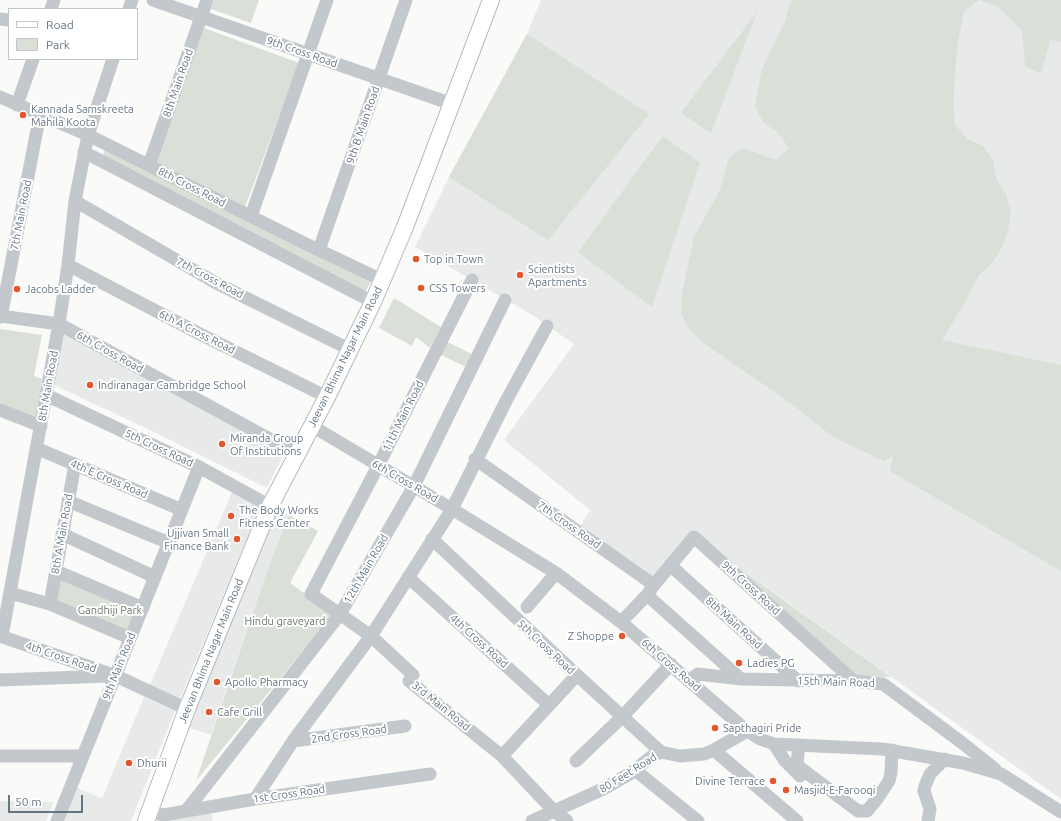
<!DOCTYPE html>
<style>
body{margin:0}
#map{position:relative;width:1061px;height:821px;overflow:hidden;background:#fafaf8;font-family:Ubuntu,sans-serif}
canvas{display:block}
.legend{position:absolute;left:8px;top:8px;width:130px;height:52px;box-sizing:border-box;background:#fff;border:1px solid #c1c8cd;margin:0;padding:5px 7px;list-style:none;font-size:12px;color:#657683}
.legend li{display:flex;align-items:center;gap:8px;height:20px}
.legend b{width:20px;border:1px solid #c1c8cd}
.scale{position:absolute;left:8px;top:795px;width:75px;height:18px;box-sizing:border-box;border:2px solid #657683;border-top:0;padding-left:5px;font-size:12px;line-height:14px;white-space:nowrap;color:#657683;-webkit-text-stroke:3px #fff;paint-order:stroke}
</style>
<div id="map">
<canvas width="1061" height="821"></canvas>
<ul class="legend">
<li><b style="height:5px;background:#fff"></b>Road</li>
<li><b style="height:11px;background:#dadfd7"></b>Park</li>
</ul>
<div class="scale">50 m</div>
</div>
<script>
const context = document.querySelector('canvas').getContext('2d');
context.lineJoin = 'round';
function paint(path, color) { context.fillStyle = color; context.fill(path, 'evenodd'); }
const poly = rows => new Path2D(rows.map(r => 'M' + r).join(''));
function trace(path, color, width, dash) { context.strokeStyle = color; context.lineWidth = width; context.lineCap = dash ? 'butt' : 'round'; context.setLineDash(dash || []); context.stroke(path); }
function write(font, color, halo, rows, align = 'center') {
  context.font = font + ' Ubuntu,sans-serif'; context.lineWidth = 4; context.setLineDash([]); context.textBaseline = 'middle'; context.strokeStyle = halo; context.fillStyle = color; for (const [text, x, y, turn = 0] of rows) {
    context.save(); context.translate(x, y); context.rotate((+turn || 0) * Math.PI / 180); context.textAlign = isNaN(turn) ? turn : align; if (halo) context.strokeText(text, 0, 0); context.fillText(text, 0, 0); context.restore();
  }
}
const built = poly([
 [541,0,1061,0,1061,799,747,573,744,577,695,532,652,577,579,528,590,510,504,440,574,344,529,313,415,247,449,177,527,34],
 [61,331,284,453,267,488,158,434,50,383],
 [233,490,261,504,180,699,150,685],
 [275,509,289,515,267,571,211,735,187,727],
 [144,697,175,711,131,821,62,821,75,787,102,798],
 [0,801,54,802,46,821,0,821],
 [211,810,213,821,160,821,161,817]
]);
const green = poly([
 [214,0,259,0,251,23,211,9],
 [793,0,1061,0,1061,42,1050,40,1041,74,1025,66,1022,30,997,6,979,0,964,11,957,48,953,105,955,125,967,139,983,146,993,161,996,178,1006,194,1011,213,1008,230,1002,247,993,262,979,275,962,307,942,340,1061,365,1061,571,890,471,893,456,884,461,833,437,792,404,702,342,690,330,681,314,682,293,694,237,720,190,729,157,743,148,776,160,789,148,778,133,763,122,755,106,762,69,785,21,790,4],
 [757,12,711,133,681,113],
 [204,28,299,63,245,207,156,162],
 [527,34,649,114,548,240,449,177],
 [663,136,700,163,652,307,578,252],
 [105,148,371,281,365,292,103,157],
 [394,298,441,327,430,348,416,337,412,346,379,328],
 [0,329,42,335,34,376,42,379,35,419,0,404],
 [447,342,474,355,468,368,441,355],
 [289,515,318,531,290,583,333,614,196,781,267,571],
 [746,573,891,677,858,676,744,577],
 [61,575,136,608,126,631,57,600]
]);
const minor = poly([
 [153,0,452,104],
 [51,9,54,0],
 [129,9,132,0],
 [0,19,9,20],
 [0,97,88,135,304,243,382,280],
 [17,105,33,59],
 [84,152,373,302],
 [149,165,207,0],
 [75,201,216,283,349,349],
 [251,216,327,0],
 [319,250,406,0],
 [68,265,200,334,327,397],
 [472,280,378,466,311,594,371,636,413,675,409,681,502,756,554,811,567,821],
 [0,316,59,324,297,454],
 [1,317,40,114],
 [46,395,199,467,270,506],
 [0,410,41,426],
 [312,426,452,509,556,573,621,622,747,731,760,739,774,744,882,749,963,763,1001,774,1061,812],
 [36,448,182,510],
 [475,459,654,585,647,595,621,622],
 [68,501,169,543],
 [62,534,155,577],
 [432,539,577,675,661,752],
 [670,565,798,681],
 [56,571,143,608],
 [408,577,549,705],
 [654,585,694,537,854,681],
 [10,593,50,604,130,638],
 [647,595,741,679],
 [50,604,75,464],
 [527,607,556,573],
 [0,636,116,676,187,709],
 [2,636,59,324,68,265,75,201,88,135,113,59],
 [0,680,108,676],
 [690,680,698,674,741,679,854,681,883,684,961,742,995,769],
 [293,741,405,726],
 [774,744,785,761,800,776],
 [799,745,797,763,799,767,858,811,867,811,877,799,889,781,891,773,892,750],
 [714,750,797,821],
 [0,756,83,756],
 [502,756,577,675],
 [576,761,622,717,671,664],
 [635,770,698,821],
 [255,799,293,741,371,636,452,509,506,401,547,326],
 [186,811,340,614,414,486,505,300],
 [149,812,164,815,255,799,430,774],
 [57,821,199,467],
 [532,821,603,789,631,773,652,756,661,752,680,756,704,754,714,750,747,731],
 [928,821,930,809,924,791,925,786,930,774,945,759]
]);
const major = poly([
 [146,821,187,709,270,506,327,397,373,302,405,227,491,0]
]);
const markers = [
 [23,115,4,"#e4572e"],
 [416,259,4,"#e4572e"],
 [520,275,4,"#e4572e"],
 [421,288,4,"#e4572e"],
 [17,289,4,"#e4572e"],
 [90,385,4,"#e4572e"],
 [222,444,4,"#e4572e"],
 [231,516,4,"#e4572e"],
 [237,539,4,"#e4572e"],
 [622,636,4,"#e4572e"],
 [739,663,4,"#e4572e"],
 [217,682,4,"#e4572e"],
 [209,712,4,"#e4572e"],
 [715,728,4,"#e4572e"],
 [129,763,4,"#e4572e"],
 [773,781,4,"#e4572e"],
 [786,790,4,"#e4572e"]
];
const streetNames = [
 ["9th Cross Road",302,52,19],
 ["8th Main Road",178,83,-71],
 ["9th B Main Road",363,125,-71],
 ["8th Cross Road",192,187,27],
 ["7th Main Road",21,215,-79],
 ["7th Cross Road",210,278,28],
 ["6th A Cross Road",197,332,27],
 ["6th Cross Road",110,352,29],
 ["Jeevan Bhima Nagar Main Road",345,357,-64],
 ["8th Main Road",48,386,-80],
 ["11th Main Road",403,416,-63],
 ["5th Cross Road",159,448,25],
 ["4th E Cross Road",109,479,23],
 ["6th Cross Road",405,481,30],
 ["7th Cross Road",569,525,35],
 ["8th A Main Road",62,534,-80],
 ["12th Main Road",366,569,-60],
 ["9th Cross Road",751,588,42],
 ["8th Main Road",734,623,42],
 ["4th Cross Road",479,641,42],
 ["5th Cross Road",546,647,43],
 ["Jeevan Bhima Nagar Main Road",211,651,-68],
 ["4th Cross Road",61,657,19],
 ["6th Cross Road",671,665,41],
 ["9th Main Road",119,666,-68],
 ["15th Main Road",836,682,2],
 ["3rd Main Road",441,706,39],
 ["2nd Cross Road",349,734,-8],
 ["80 Feet Road",628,773,-32],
 ["1st Cross Road",289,794,-8]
];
const poiNames = [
 ["Kannada Samskreeta",31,109],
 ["Mahila Koota",31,122],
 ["Top in Town",424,259],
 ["Scientists",528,269],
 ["Apartments",528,282],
 ["CSS Towers",429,288],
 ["Jacobs Ladder",25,289],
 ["Indiranagar Cambridge School",98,385],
 ["Miranda Group",230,438],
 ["Of Institutions",230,451],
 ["The Body Works",239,510],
 ["Fitness Center",239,523],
 ["Ujjivan Small",229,533,"right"],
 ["Finance Bank",229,546,"right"],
 ["Z Shoppe",614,636,"right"],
 ["Ladies PG",747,663],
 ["Apollo Pharmacy",225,682],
 ["Cafe Grill",217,712],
 ["Sapthagiri Pride",723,728],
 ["Dhurii",137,763],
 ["Divine Terrace",765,781,"right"],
 ["Masjid-E-Farooqi",794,790]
];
const parkNames = [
 ["Gandhiji Park",110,610],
 ["Hindu graveyard",285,621]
];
paint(built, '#e8e9e9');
paint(green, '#dadfd7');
trace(major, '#b5babe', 18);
trace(minor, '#c3c8cc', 13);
trace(major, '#fff', 16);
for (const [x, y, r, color] of markers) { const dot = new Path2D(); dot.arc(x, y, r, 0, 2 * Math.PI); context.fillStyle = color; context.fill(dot); trace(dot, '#fff', 1.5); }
write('11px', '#657683', '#fff', streetNames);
write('11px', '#657683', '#fff', poiNames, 'left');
write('11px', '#687a64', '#fff', parkNames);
</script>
